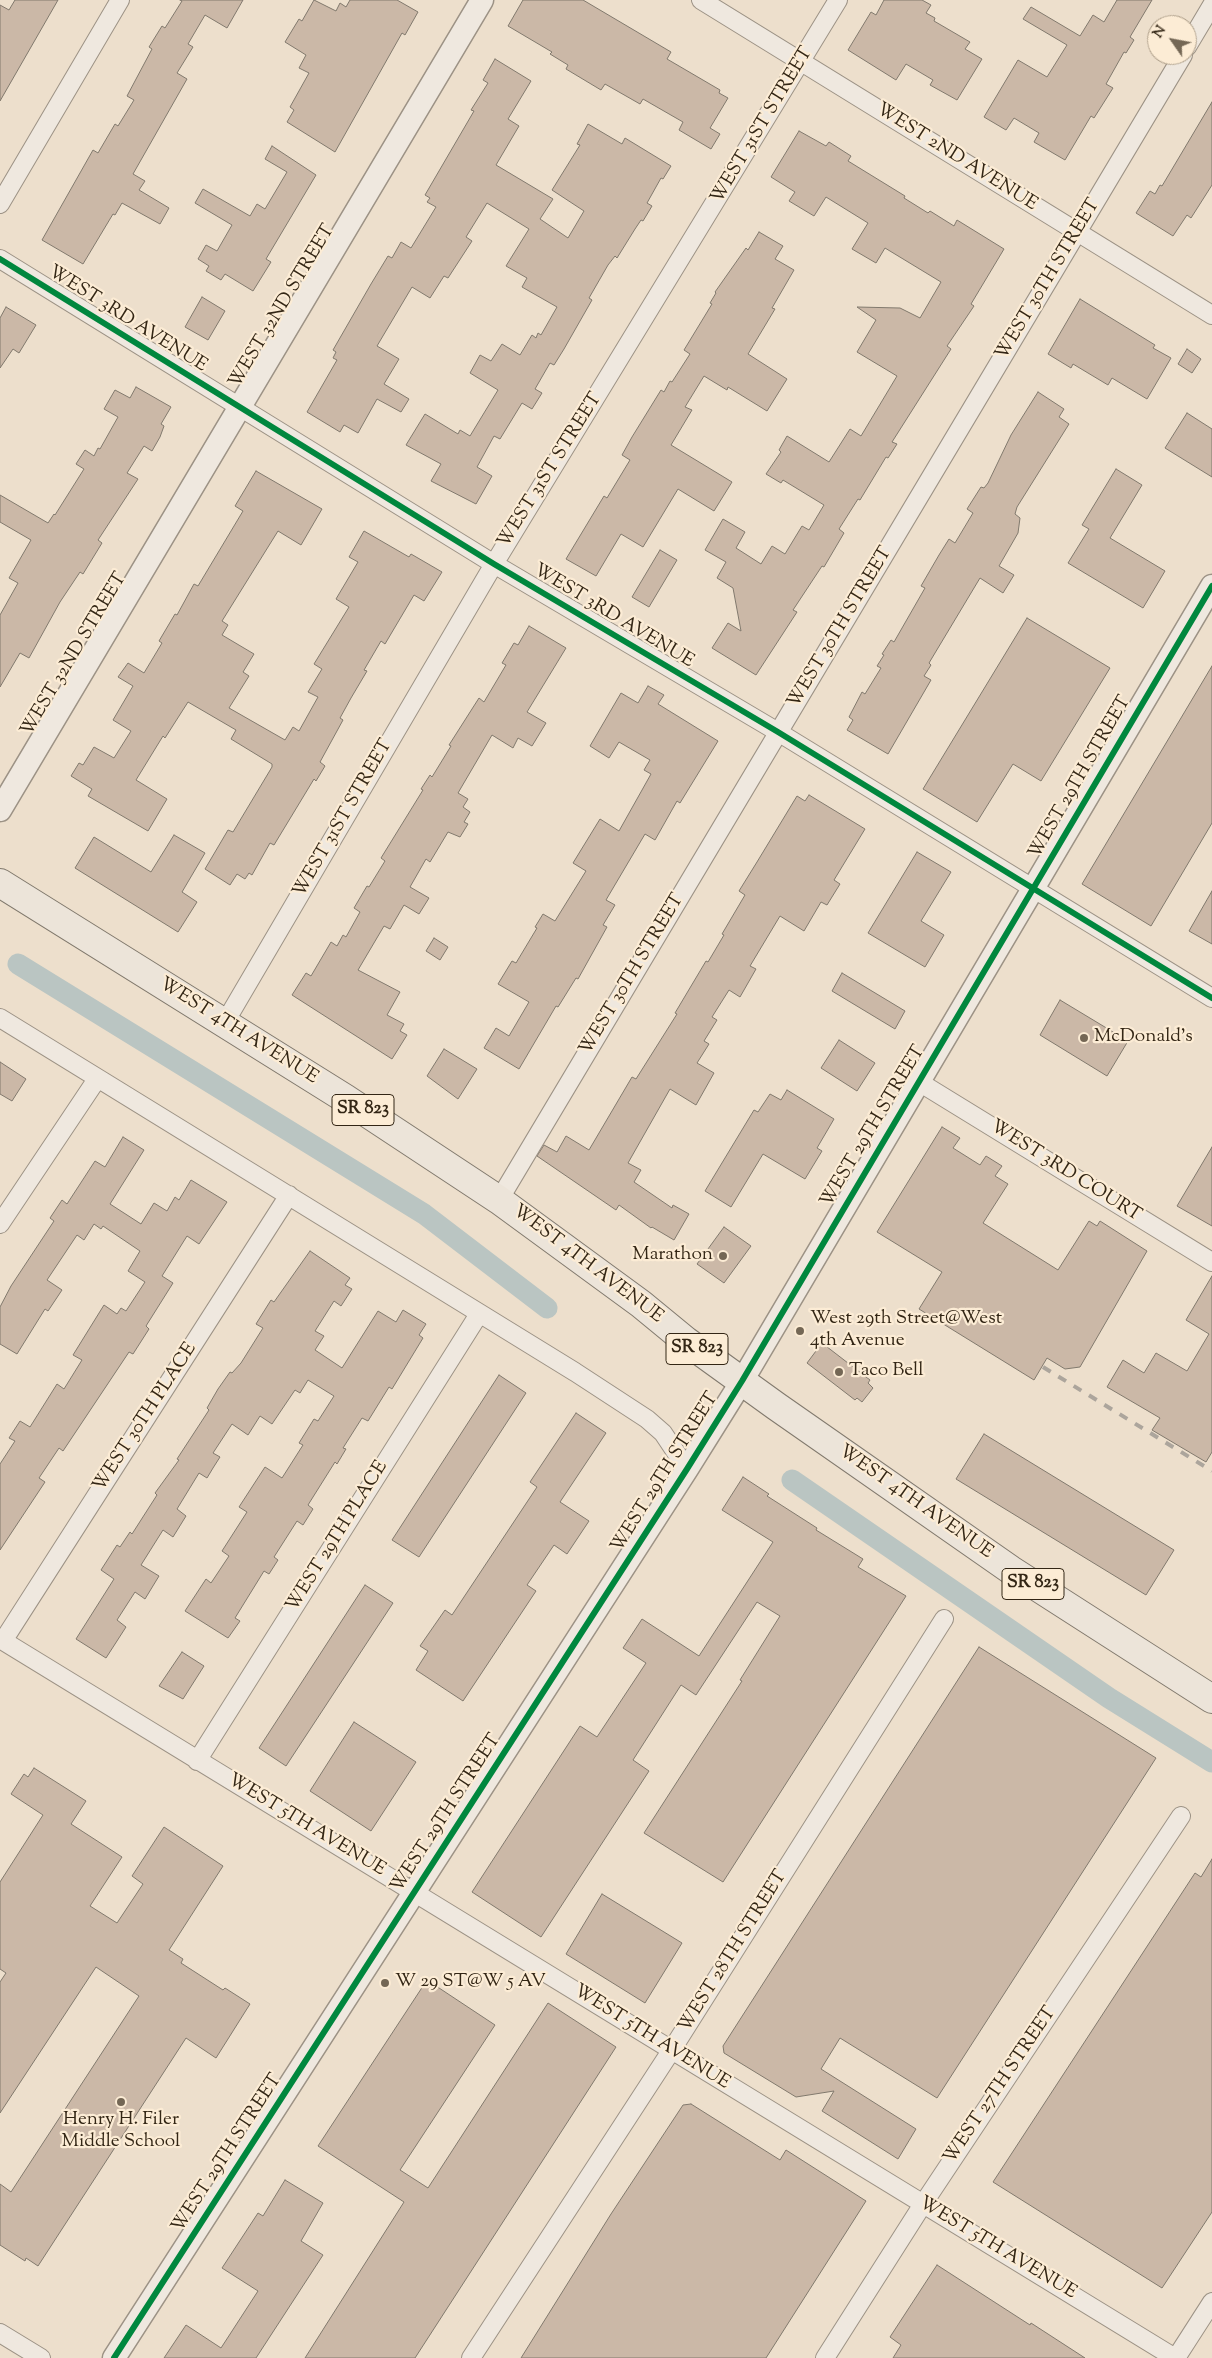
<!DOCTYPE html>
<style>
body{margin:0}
#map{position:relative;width:1212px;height:2358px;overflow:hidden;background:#eddfcc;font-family:"Sorts Mill Goudy",serif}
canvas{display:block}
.north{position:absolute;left:1147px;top:15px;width:50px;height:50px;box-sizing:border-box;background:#fcecd5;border:1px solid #ac9d88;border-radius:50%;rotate:303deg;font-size:14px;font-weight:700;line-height:20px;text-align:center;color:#332615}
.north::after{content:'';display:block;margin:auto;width:18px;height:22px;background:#746755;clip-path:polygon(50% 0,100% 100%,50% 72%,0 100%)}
</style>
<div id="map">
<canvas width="1212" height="2358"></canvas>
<div class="north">N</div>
</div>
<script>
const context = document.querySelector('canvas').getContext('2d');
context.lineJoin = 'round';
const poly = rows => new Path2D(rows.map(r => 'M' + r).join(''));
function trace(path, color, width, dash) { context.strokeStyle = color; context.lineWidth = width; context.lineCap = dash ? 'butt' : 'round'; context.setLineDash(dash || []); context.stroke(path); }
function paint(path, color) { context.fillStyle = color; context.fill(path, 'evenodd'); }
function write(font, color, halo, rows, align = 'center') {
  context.font = font + ' "Sorts Mill Goudy",serif'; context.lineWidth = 4.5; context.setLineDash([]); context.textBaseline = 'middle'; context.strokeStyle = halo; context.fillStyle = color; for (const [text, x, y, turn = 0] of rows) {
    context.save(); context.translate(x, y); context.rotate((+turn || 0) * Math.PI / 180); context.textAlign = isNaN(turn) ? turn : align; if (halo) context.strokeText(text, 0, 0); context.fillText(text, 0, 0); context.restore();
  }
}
const canal = poly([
 [18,964,424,1214,547,1308],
 [792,1480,1109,1698,1212,1762]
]);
const building = poly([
 [15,0,58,0,0,101,0,5,9,10,15,0],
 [180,0,243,0,227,28,205,15,188,44,193,47,177,73,187,79,133,174,145,181,139,190,169,208,160,224,122,203,115,215,113,214,83,264,42,240,93,150,98,153,115,124,118,126,134,100,127,96,152,49,149,47,162,26,165,28,182,1,180,0],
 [314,0,336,11,340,3,346,7,350,0,397,0,418,12,405,35,402,33,335,152,287,122,294,110,290,107,309,73,299,68,306,55,285,42,299,19,302,21,314,0],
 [523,0,583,0,671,52,667,59,720,90,719,93,728,98,710,128,720,134,711,149,679,130,683,122,643,99,640,104,605,84,601,90,566,69,568,65,550,54,552,52,508,26,523,0],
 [884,0,922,0,931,5,926,13,935,18,934,21,970,42,965,49,982,59,957,100,930,85,933,80,906,64,896,80,848,50,871,12,876,15,884,0],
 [1117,0,1152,0,1130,37,1134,40,1126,53,1124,52,1106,84,1113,88,1094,118,1091,116,1065,160,1034,142,1039,133,1014,118,1006,130,984,117,1018,60,1047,77,1067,45,1023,19,1031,7,1080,36,1093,15,1104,22,1117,0],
 [495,59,531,81,508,119,519,126,496,165,553,199,540,219,568,238,584,211,552,190,580,145,577,144,588,124,622,144,625,138,671,166,663,179,661,178,647,203,652,206,643,221,641,220,635,229,617,258,615,256,608,265,589,298,592,300,564,349,554,365,550,363,535,389,542,393,532,409,522,403,500,439,494,436,477,467,492,476,476,504,431,481,441,464,406,445,425,414,458,434,460,430,470,436,498,390,470,373,480,355,491,361,502,344,520,355,532,335,536,338,538,333,541,335,557,307,522,287,527,278,506,266,529,229,487,203,466,237,472,241,448,278,444,276,430,298,412,287,377,346,399,359,384,384,409,399,401,412,377,399,358,433,344,425,340,432,307,412,337,360,333,358,336,352,333,350,371,284,388,256,392,258,401,242,411,248,436,207,427,202,430,198,425,195,474,111,471,110,488,83,483,80,495,59],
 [1212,102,1212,185,1191,218,1187,215,1173,236,1136,213,1150,191,1155,194,1160,185,1162,186,1212,102],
 [799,131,826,146,829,142,851,156,848,161,905,196,904,198,928,213,930,211,954,226,957,220,1004,249,971,304,974,306,947,346,951,349,892,442,897,444,888,458,886,457,860,500,858,499,839,529,844,533,824,567,822,566,793,610,797,612,756,675,712,648,728,623,741,631,733,588,717,578,726,562,705,550,723,519,745,532,736,548,761,564,772,546,785,554,802,526,809,530,824,505,783,480,781,483,766,474,781,452,779,450,787,436,829,462,850,429,861,436,897,376,857,352,876,320,857,307,900,308,920,318,941,282,885,248,876,263,852,249,868,223,826,197,814,216,789,201,795,192,771,177,799,131],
 [272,146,316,175,266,259,271,262,253,291,225,274,221,280,206,271,209,266,198,259,206,245,217,251,232,225,195,203,203,189,250,216,257,204,265,209,287,172,265,159,272,146],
 [759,232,783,246,775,259,794,270,772,308,775,309,748,354,787,379,767,411,728,387,727,390,704,376,685,407,692,410,671,445,732,482,714,511,678,489,643,547,621,534,596,576,566,559,604,496,607,498,630,460,622,455,632,437,661,390,664,392,670,381,672,382,690,354,684,350,712,304,710,303,716,293,715,292,746,248,748,250,759,232],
 [202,297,225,311,208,340,185,327,202,297],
 [1080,299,1155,345,1153,348,1171,358,1147,399,1112,378,1108,385,1073,364,1071,368,1048,354,1080,299],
 [6,307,36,325,19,353,13,349,0,368,0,318,6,307],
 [1187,349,1201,359,1192,373,1178,364,1187,349],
 [136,387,171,407,161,424,164,426,160,437,152,451,144,446,127,473,138,479,98,540,102,543,83,574,80,572,60,602,29,658,20,653,0,687,0,615,18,583,9,578,31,540,0,522,0,495,48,523,54,514,55,515,84,469,76,464,85,450,94,456,98,448,100,449,118,417,104,409,115,390,130,398,136,387],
 [1038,392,1064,409,1059,417,1069,424,1017,507,1015,514,1020,518,1018,533,999,566,1014,575,1003,593,980,578,929,663,931,665,924,676,931,680,888,754,847,730,853,720,849,717,862,692,865,694,881,668,877,666,884,655,882,654,891,640,894,642,925,588,921,586,939,555,949,539,955,543,973,513,967,509,981,487,984,488,988,483,1011,435,1038,392],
 [1187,413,1212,429,1212,477,1165,448,1187,413],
 [1116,469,1142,485,1110,538,1165,571,1143,608,1068,563,1089,529,1082,525,1116,469],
 [256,471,322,509,301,545,278,531,222,621,228,625,222,635,254,654,243,672,249,676,229,708,285,740,293,727,299,731,318,697,308,692,322,669,314,664,349,607,336,599,358,562,349,557,364,531,409,557,411,554,442,572,424,601,414,595,385,644,381,641,364,670,367,671,351,698,340,718,343,720,320,762,325,766,316,781,314,779,274,845,270,843,252,875,249,873,245,879,237,874,230,885,205,869,228,830,233,832,272,767,272,764,231,739,236,730,188,702,165,738,163,736,136,780,167,799,148,831,88,796,92,789,71,776,79,763,83,765,94,747,114,758,131,731,113,720,133,686,118,677,128,663,144,673,162,643,159,641,175,614,177,615,194,584,198,586,243,511,235,506,256,471],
 [660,550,677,560,649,607,632,597,660,550],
 [1027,618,1110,668,1041,781,1013,764,977,822,923,789,1027,618],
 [529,626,566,648,527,712,546,723,532,746,518,738,513,748,492,735,458,793,468,799,463,807,470,812,464,822,468,824,460,837,448,832,430,862,426,859,410,887,429,898,419,914,404,905,390,929,384,926,358,970,400,992,387,1015,404,1024,400,1031,407,1035,392,1059,292,995,306,973,311,976,331,942,337,946,343,935,346,937,360,912,354,908,367,886,369,887,385,861,381,858,423,790,421,789,430,775,432,777,451,746,449,745,479,698,484,702,506,665,502,663,514,643,518,645,529,626],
 [1212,666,1212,823,1151,926,1082,884,1212,666],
 [648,686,664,695,658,704,718,741,680,803,677,801,655,840,645,834,606,900,615,905,603,925,607,927,578,979,576,978,558,1007,556,1006,519,1069,484,1048,496,1028,509,1036,529,1002,498,984,512,961,516,963,537,928,535,927,543,914,555,921,586,871,573,863,600,819,619,831,651,774,644,770,650,760,619,742,609,758,590,746,621,693,638,703,648,686],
 [809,795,865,829,834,880,840,884,827,905,821,902,804,931,780,916,750,966,756,969,740,997,729,990,712,1017,717,1020,704,1041,709,1044,697,1063,714,1073,696,1105,670,1089,628,1163,641,1170,634,1182,672,1208,673,1205,689,1214,674,1240,652,1227,651,1228,619,1205,616,1210,537,1156,544,1145,557,1152,566,1136,589,1150,632,1077,636,1079,677,1014,675,1013,706,961,708,962,724,935,722,934,745,895,739,891,757,862,797,796,805,801,809,795],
 [174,835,205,853,182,892,197,902,178,932,75,868,94,837,151,872,174,835],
 [917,852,951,872,921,921,944,935,925,967,868,933,917,852],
 [1212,891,1212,944,1189,931,1212,891],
 [434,938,448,947,440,960,426,951,434,938],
 [842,973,905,1011,895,1029,832,991,842,973],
 [1060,1000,1128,1041,1107,1076,1040,1035,1060,1000],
 [839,1040,875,1063,857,1091,821,1068,839,1040],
 [444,1049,477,1069,458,1099,427,1076,444,1049],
 [0,1062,26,1079,12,1101,0,1094,0,1062],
 [787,1090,834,1119,817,1148,822,1151,805,1179,763,1154,731,1207,705,1191,754,1110,758,1112,770,1094,781,1100,787,1090],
 [942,1127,960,1138,953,1148,980,1165,986,1156,1002,1166,995,1176,1008,1184,983,1223,1058,1270,1089,1221,1097,1226,1100,1221,1147,1251,1080,1367,1065,1369,1047,1358,1034,1380,919,1309,942,1272,877,1232,942,1127],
 [123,1137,144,1150,110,1204,141,1224,154,1203,167,1211,175,1197,179,1200,191,1180,227,1202,199,1244,187,1236,162,1276,173,1283,146,1326,149,1329,133,1354,129,1352,63,1451,59,1448,39,1478,45,1482,0,1550,0,1464,15,1441,9,1438,20,1421,30,1427,57,1384,64,1389,82,1360,73,1355,104,1305,117,1314,121,1308,126,1311,145,1282,128,1271,140,1251,103,1226,101,1229,94,1224,84,1240,77,1235,47,1280,62,1290,48,1311,45,1309,17,1354,0,1344,0,1307,11,1286,54,1221,50,1218,62,1200,67,1204,95,1161,105,1167,123,1137],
 [1212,1147,1212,1226,1177,1206,1212,1147],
 [724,1227,751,1246,724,1283,697,1264,724,1227],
 [310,1251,350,1278,345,1285,352,1289,341,1306,334,1301,315,1331,324,1336,315,1350,342,1368,378,1311,396,1322,403,1310,426,1324,419,1335,423,1338,392,1389,389,1387,368,1421,362,1418,343,1448,346,1449,337,1464,335,1462,308,1505,313,1509,303,1525,297,1521,274,1557,278,1560,269,1574,264,1571,235,1618,240,1621,228,1638,185,1611,206,1579,211,1583,229,1556,222,1551,247,1512,239,1507,265,1467,282,1478,303,1445,299,1443,314,1419,318,1421,334,1396,308,1380,300,1393,295,1390,272,1424,260,1416,248,1435,232,1424,213,1453,220,1457,213,1468,207,1478,199,1473,177,1509,186,1516,173,1537,163,1530,141,1565,159,1576,145,1599,135,1592,117,1620,126,1627,106,1658,76,1639,114,1579,101,1570,117,1545,120,1547,130,1532,132,1534,157,1495,155,1493,179,1460,177,1459,209,1410,207,1408,218,1389,230,1372,232,1373,241,1363,263,1328,256,1324,271,1300,274,1302,310,1251],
 [1212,1276,1212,1452,1206,1462,1152,1430,1160,1418,1107,1387,1123,1360,1144,1373,1156,1353,1187,1371,1209,1334,1186,1320,1212,1276],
 [822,1343,870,1380,868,1383,873,1388,862,1402,857,1398,855,1400,807,1363,822,1343],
 [499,1375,526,1393,419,1557,392,1540,499,1375],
 [576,1413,606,1433,560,1502,589,1521,567,1554,554,1545,527,1585,536,1591,463,1701,416,1670,428,1651,420,1646,445,1610,452,1615,537,1487,530,1482,576,1413],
 [984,1434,1174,1550,1146,1595,956,1479,984,1434],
 [743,1477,769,1494,767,1496,817,1528,816,1530,863,1559,858,1567,906,1596,723,1882,644,1833,742,1681,740,1680,780,1616,757,1602,696,1695,681,1685,633,1760,649,1771,541,1937,472,1892,580,1726,597,1737,646,1663,623,1648,642,1619,699,1656,773,1542,722,1510,743,1477],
 [365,1585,393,1603,286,1766,259,1748,365,1585],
 [979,1647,1156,1758,937,2098,840,2038,821,2069,916,2129,898,2159,822,2111,834,2091,796,2097,724,2053,723,2046,979,1647],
 [182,1652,204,1666,183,1699,159,1686,182,1652],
 [354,1722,416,1762,371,1831,310,1791,354,1722],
 [34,1768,86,1801,71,1824,122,1857,90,1906,117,1923,143,1884,132,1876,164,1827,223,1866,169,1950,183,1959,181,1963,223,1990,225,1988,250,2004,216,2058,186,2038,38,2266,26,2258,25,2261,0,2245,0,2184,11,2192,139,1996,96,1967,0,2113,0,1982,6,1973,0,1969,0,1882,43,1815,11,1794,24,1774,28,1777,34,1768],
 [1212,1859,1212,2212,1162,2288,993,2182,1195,1873,1201,1877,1212,1859],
 [602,1894,682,1943,645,2003,566,1954,602,1894],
 [427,1980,495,2025,400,2170,428,2188,548,2003,616,2047,415,2358,305,2358,404,2202,318,2146,427,1980],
 [691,2104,780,2160,786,2150,866,2201,766,2358,521,2358,611,2214,683,2105,691,2104],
 [285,2180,323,2203,301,2241,323,2255,256,2358,164,2358,186,2325,221,2348,258,2291,222,2268,258,2213,263,2216,285,2180],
 [937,2265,1030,2325,1031,2323,1085,2358,893,2358,901,2345,890,2337,937,2265]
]);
const minor = poly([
 [701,0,1212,315],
 [1187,47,1212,5],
 [0,204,120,0],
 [0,259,494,564,778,732,1212,998],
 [0,1018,575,1372,647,1419,663,1433,687,1469],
 [224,1024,494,564,838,0],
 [919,1082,1212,1262],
 [499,1200,1183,55],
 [0,1224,97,1079],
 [0,1639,1175,2358],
 [3,1641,289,1195],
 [197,1761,479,1314],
 [0,2333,41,2358],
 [471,2358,671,2051,944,1619],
 [825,2358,923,2204,1181,1816],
 [1176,2358,1212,2302]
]);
const tertiary = poly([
 [0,810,482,0],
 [114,2358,687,1469,742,1381,1212,586]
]);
const primary = poly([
 [0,883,346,1099,499,1200,641,1304,686,1341,776,1406,1011,1570,1212,1699]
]);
const rail = poly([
 [1043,1367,1212,1471]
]);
const cycleway = poly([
 [0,259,494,564,778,732,1212,998],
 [114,2358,687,1469,742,1381,1212,586]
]);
const markers = [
 [1084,1038,5,"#746755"],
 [723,1256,5,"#746755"],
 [800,1331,5,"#746755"],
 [839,1372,5,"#746755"],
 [385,1983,5,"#746755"],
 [121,2102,5,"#746755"]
];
const shields = [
 [363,1110,62],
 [697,1349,62],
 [1033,1584,62]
];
const shieldNames = [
 ["SR 823",363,1110],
 ["SR 823",697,1349],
 ["SR 823",1033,1584]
];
const streetNames = [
 ["WEST 31ST STREET",763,126,-59],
 ["WEST 2ND AVENUE",956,158,32],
 ["WEST 30TH STREET",1049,280,-59],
 ["WEST 32ND STREET",283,307,-59],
 ["WEST 3RD AVENUE",127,320,32],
 ["WEST 31ST STREET",551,471,-58],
 ["WEST 3RD AVENUE",613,617,31],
 ["WEST 30TH STREET",841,628,-59],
 ["WEST 32ND STREET",75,655,-59],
 ["WEST 29TH STREET",1081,778,-60],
 ["WEST 31ST STREET",344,819,-60],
 ["WEST 30TH STREET",633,975,-59],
 ["WEST 4TH AVENUE",238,1032,32],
 ["WEST 29TH STREET",874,1127,-59],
 ["WEST 3RD COURT",1065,1172,32],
 ["WEST 4TH AVENUE",587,1265,37],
 ["WEST 30TH PLACE",146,1418,-57],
 ["WEST 29TH STREET",666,1473,-58],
 ["WEST 4TH AVENUE",915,1503,35],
 ["WEST 29TH PLACE",338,1537,-58],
 ["WEST 29TH STREET",447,1814,-57],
 ["WEST 5TH AVENUE",306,1826,31],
 ["WEST 28TH STREET",734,1952,-58],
 ["WEST 5TH AVENUE",651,2038,32],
 ["WEST 27TH STREET",1001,2086,-56],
 ["WEST 29TH STREET",228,2154,-57],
 ["WEST 5TH AVENUE",997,2249,31]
];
const poiNames = [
 ["McDonald's",1094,1038],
 ["Marathon",713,1256,"right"],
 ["West 29th Street@West",810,1320],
 ["4th Avenue",810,1342],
 ["Taco Bell",849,1372],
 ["W 29 ST@W 5 AV",395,1983],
 ["Henry H. Filer",121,2121,"center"],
 ["Middle School",121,2143,"center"]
];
trace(canal, '#bac5c2', 21);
paint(building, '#cbb8a7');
trace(building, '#81796d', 1);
trace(minor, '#9c9285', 20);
trace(tertiary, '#9c9285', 25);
trace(primary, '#81796d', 30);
trace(minor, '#efe8df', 18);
trace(tertiary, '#efe8df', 22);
trace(primary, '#ece4d9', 28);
trace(rail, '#aca59c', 4, [9, 9]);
trace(cycleway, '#00873e', 6);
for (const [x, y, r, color] of markers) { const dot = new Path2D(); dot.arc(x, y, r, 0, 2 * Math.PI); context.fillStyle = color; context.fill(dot); trace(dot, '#fcecd5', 2); }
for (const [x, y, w] of shields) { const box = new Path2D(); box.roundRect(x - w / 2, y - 15.5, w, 31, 4); context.fillStyle = '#fcecd5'; context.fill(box); trace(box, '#332615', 1); }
write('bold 18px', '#332615', null, shieldNames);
write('19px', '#332615', '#fcecd5', streetNames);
write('19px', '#332615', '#fcecd5', poiNames, 'left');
</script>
